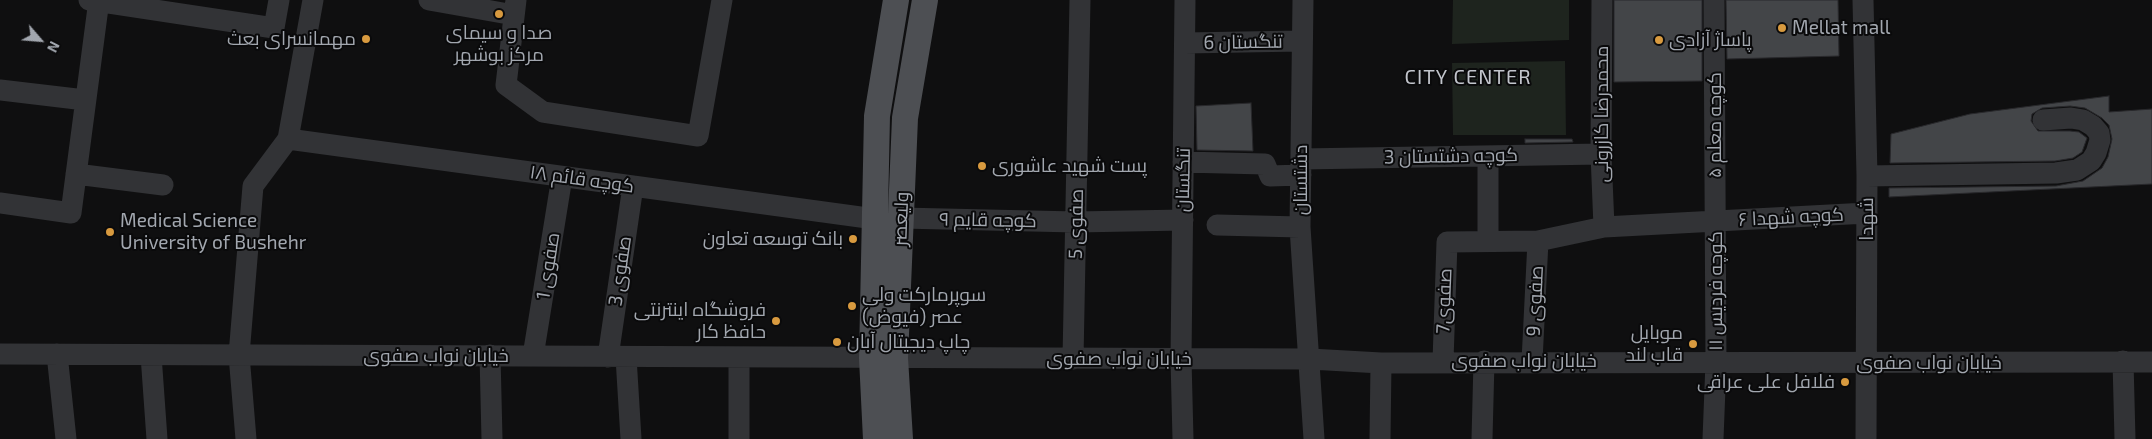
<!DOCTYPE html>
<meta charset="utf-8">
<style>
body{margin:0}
#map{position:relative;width:2152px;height:439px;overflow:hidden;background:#0f0f10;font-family:"Exo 2",sans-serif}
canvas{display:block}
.north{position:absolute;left:15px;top:15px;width:50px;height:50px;-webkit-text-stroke:4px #0a0a0b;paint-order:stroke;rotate:117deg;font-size:14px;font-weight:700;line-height:20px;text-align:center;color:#a2a7af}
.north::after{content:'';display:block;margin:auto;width:18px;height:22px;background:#a2a7af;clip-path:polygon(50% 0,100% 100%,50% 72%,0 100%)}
</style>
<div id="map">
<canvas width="2152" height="439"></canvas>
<div class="north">N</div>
</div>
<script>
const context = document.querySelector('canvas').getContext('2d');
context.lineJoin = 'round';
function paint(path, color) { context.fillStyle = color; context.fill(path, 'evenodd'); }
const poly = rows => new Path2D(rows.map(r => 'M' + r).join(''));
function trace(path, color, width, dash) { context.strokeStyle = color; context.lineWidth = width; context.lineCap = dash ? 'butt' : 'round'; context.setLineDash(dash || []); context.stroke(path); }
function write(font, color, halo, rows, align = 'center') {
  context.font = font + ' "Exo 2",Cairo,sans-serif'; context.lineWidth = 4; context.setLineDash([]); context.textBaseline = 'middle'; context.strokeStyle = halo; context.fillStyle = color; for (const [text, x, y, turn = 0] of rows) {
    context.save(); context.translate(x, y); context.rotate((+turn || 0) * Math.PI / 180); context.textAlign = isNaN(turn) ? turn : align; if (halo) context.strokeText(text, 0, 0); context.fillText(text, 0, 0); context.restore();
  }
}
const green = poly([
 [1453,0,1569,0,1569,40,1452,44],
 [1565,61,1566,135,1453,135,1452,63]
]);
const building = poly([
 [1614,0,1702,0,1702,81,1614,82,1614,0],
 [1726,0,1838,0,1839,56,1727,59,1726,0],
 [2109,96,2109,112,2152,109,2152,184,1889,197,1889,188,2056,186,2083,181,2102,168,2108,157,2112,139,2109,125,2102,118,2085,108,2070,106,2042,108,2032,114,2031,121,2038,131,2070,131,2079,132,2087,138,2082,152,2073,158,2055,161,1890,163,1891,134,1970,114,2109,96],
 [1251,103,1253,151,1197,150,1196,106,1251,103],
 [1525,139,1572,139,1573,142,1525,143,1525,139]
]);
const minor = poly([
 [89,0,274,28,279,0],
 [429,0,514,15],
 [516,0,506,85,543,112,698,136,722,0],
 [1303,0,1300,227,1314,439],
 [1602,0,1601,154,1604,227],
 [1863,0,1867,176,1866,439],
 [1185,43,1301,41],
 [0,90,85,100],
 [288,139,875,219],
 [1488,156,1488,241],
 [1301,159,1601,154],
 [1183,162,1265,164,1270,176,1301,175],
 [76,174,163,185],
 [1867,176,2056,173,2077,170,2091,161,2096,153,2100,140,2099,133,2093,126,2083,120,2071,118,2043,120],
 [0,203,71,213,99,0],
 [901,218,1076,222,1183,220],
 [1217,225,1300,227],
 [0,354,1310,359,1381,363,2152,362],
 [57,354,66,439],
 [151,355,157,439],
 [490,355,492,439],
 [533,356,562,177],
 [608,357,633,186],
 [626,357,631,439],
 [739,357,739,439],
 [1073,359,1080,0],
 [1443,361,1447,242,1538,241,1604,227,1867,213],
 [1532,361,1538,241],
 [2123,361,2125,439],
 [246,439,239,355,253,186,288,139,313,0],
 [1183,439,1181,359,1185,0],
 [1380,439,1381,363],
 [1482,439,1484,361],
 [1713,439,1716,362,1714,0]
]);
const major = poly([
 [876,439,872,358,877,116,896,0],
 [900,439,895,358,905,118,925,0]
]);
const markers = [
 [499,14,5,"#d89a3f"],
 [1782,28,5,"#d89a3f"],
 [366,39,5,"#d89a3f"],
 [1659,40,5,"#d89a3f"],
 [982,166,5,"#d89a3f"],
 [110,232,5,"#d89a3f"],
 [853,239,5,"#d89a3f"],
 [852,306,5,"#d89a3f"],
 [776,321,5,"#d89a3f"],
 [837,342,5,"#d89a3f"],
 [1693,344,5,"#d89a3f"],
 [1845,382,5,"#d89a3f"]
];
const poiNames = [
 ["Mellat mall",1792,28],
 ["صدا و سیمای",499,33,"center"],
 ["مرکز بوشهر",499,55,"center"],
 ["مهمانسرای بعث",356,39,"right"],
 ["پاساژ آزادی",1669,40],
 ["پست شهید عاشوری",992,166],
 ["Medical Science",120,221],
 ["University of Bushehr",120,243],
 ["بانک توسعه تعاون",843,239,"right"],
 ["سوپرمارکت ولی",862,295],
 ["عصر (فیوض)",862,317],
 ["فروشگاه اینترنتی",766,310,"right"],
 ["حافظ کار",766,332,"right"],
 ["موبایل",1683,333,"right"],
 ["قاب لند",1683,355,"right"],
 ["چاپ دیجیتال آبان",847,342],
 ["فلافل علی عراقی",1835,382,"right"]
];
const streetNames = [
 ["تنگستان 6",1243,42,-1],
 ["محمدرضا کازرونی",1602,114,-90],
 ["کوچه معلم ۵",1715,125,-90],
 ["کوچه دشتستان 3",1451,156,-1],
 ["کوچه قائم ۱۸",582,179,8],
 ["تنگستان",1183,180,-89],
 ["دشتستان",1301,180,-90],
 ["کوچه شهدا ۶",1791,217,-3],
 ["ولیعصر",901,219,-88],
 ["شهدا",1867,219,-90],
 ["کوچه قایم ۹",988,220,1],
 ["صفوی 5",1076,224,-89],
 ["صفوی 1",548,266,-81],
 ["صفوی 3",620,271,-82],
 ["کوچه فردیس ۱۱",1716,291,-90],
 ["صفوی7",1444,301,-88],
 ["صفوی 9",1535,301,-87],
 ["خیابان نواب صفوی",436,356],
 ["خیابان نواب صفوی",1119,359],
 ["خیابان نواب صفوی",1524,361],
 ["خیابان نواب صفوی",1929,363]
];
const neighbourhoodNames = [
 ["CITY CENTER",1468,77]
];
paint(green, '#1e241e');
paint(building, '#434548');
trace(building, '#29292c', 1);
trace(minor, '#323336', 21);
trace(major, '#4d4f53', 26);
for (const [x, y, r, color] of markers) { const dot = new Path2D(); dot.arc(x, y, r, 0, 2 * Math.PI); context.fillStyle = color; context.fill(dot); trace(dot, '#0a0a0b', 2); }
write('19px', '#a2a7af', '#0a0a0b', poiNames, 'left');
write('19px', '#a2a7af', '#0a0a0b', streetNames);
context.letterSpacing = '1px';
write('20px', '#c2c5cc', '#0a0a0b', neighbourhoodNames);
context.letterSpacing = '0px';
</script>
